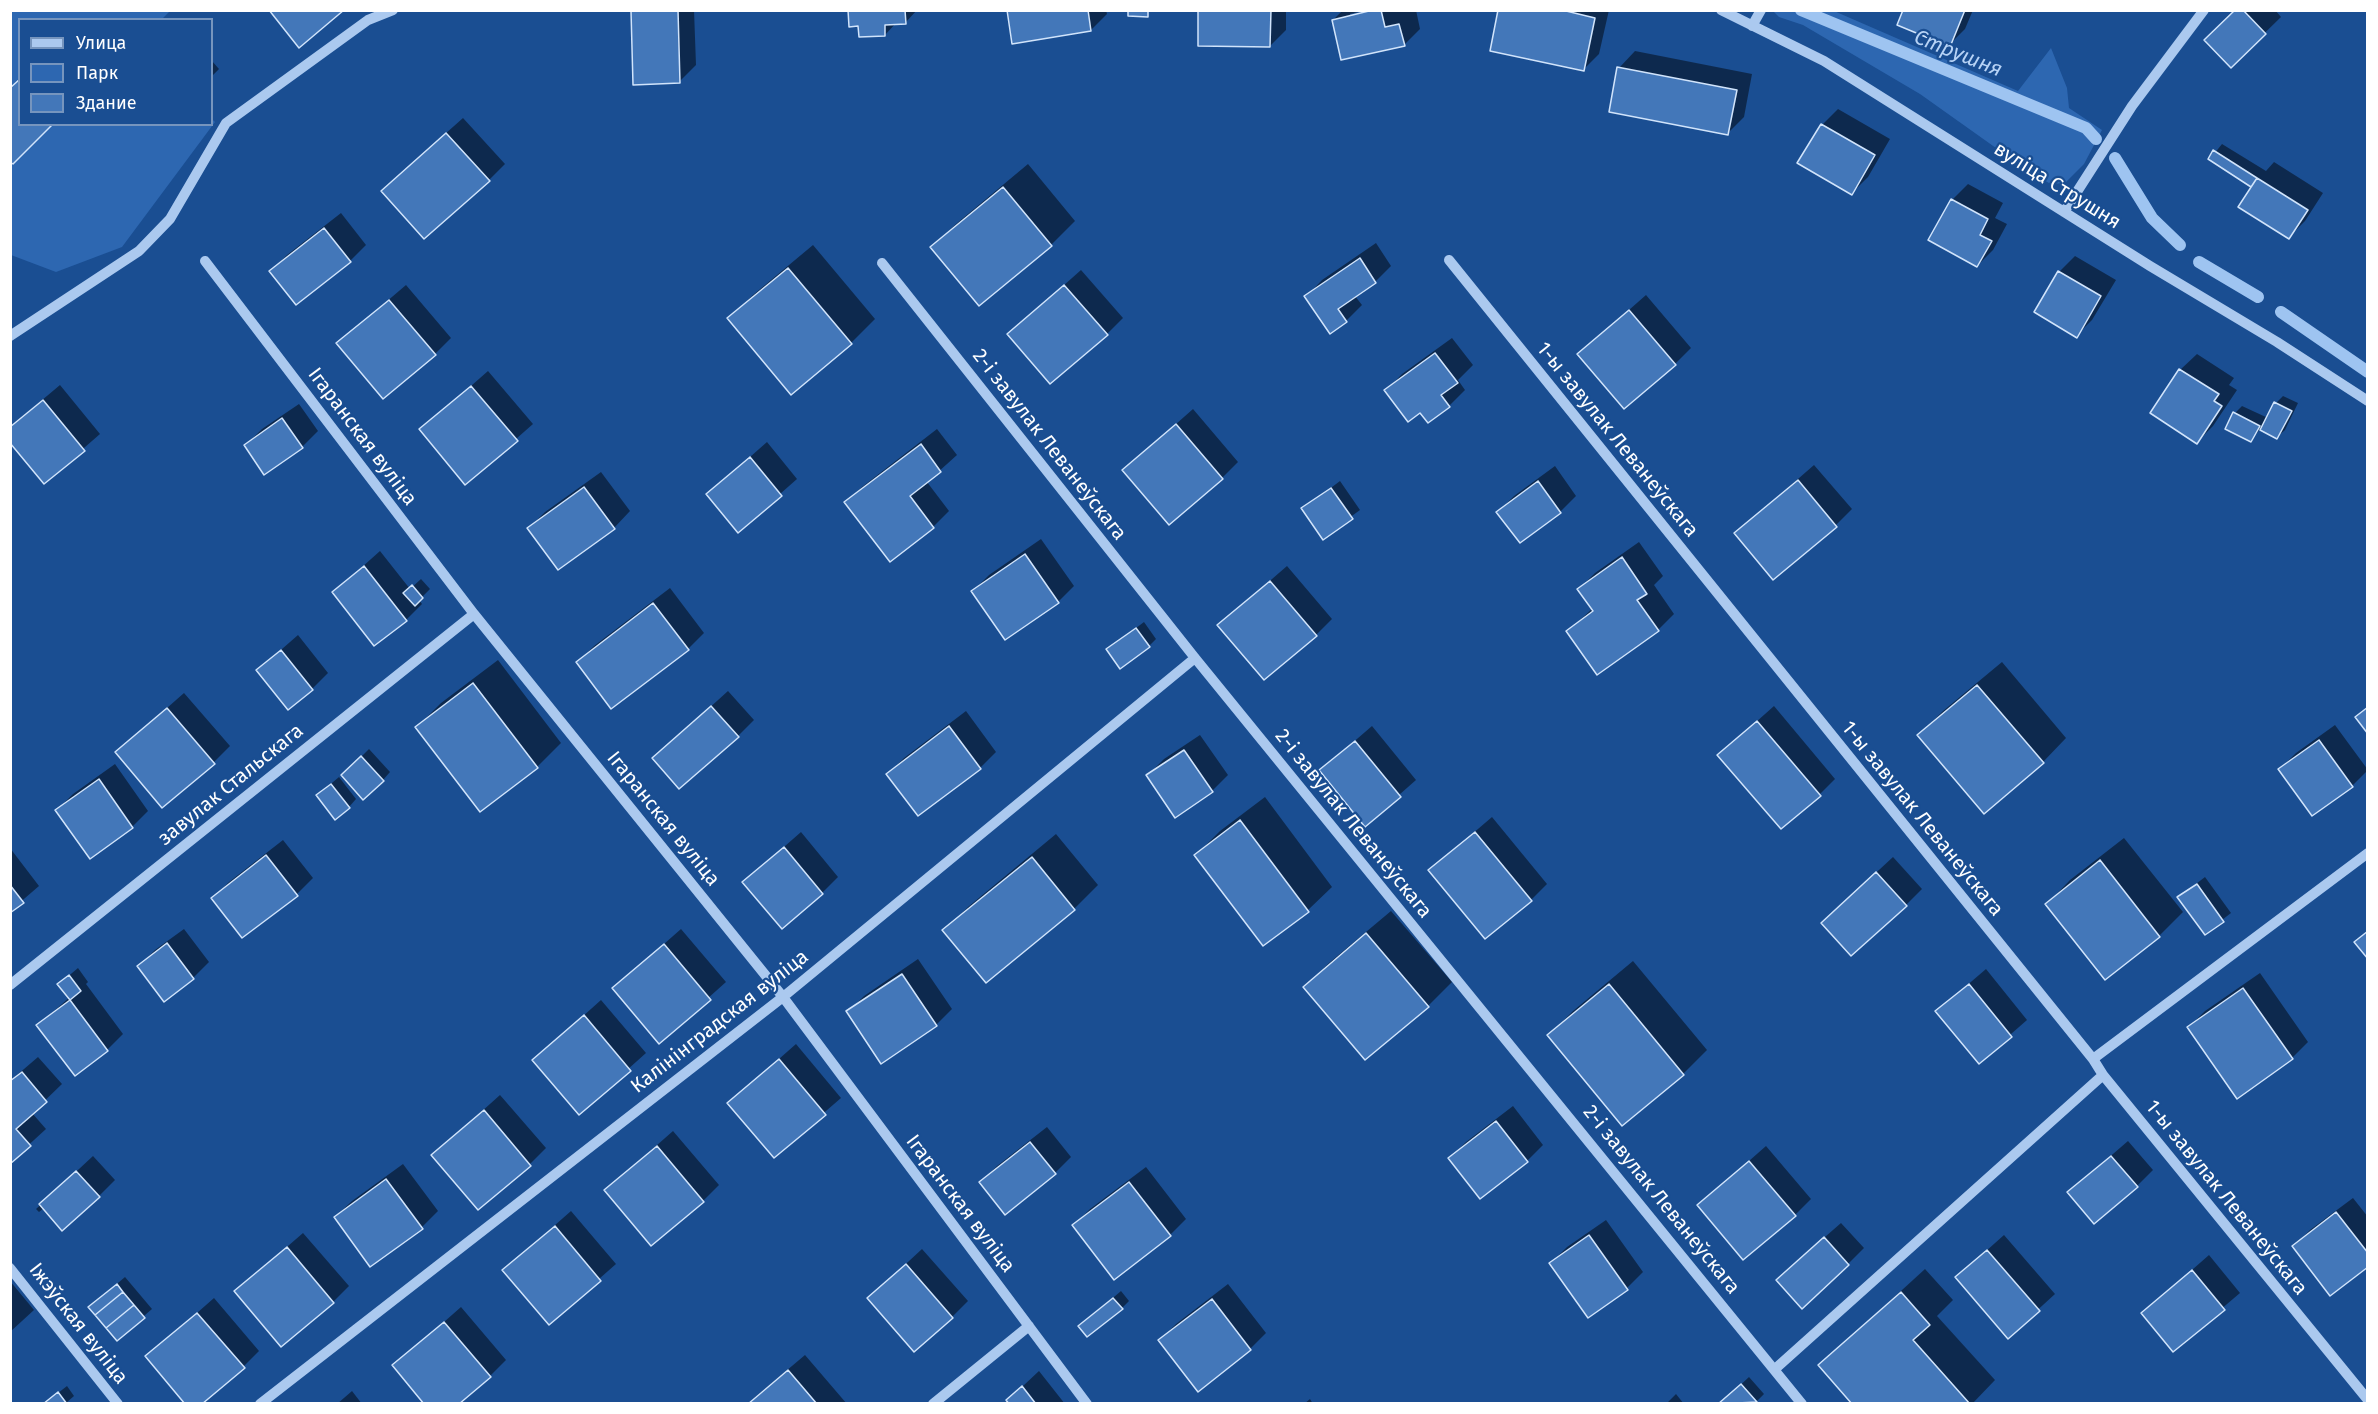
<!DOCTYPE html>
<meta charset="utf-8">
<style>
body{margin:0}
#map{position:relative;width:2378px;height:1414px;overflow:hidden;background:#1a4e92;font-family:"Fira Sans",sans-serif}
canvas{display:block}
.frame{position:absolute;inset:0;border:12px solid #fff;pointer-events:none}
.legend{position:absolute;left:18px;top:18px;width:195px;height:108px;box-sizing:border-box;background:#1a4e92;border:2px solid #7695be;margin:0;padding:8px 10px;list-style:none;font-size:18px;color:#fff}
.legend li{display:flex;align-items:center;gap:12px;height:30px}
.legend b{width:30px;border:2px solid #7695be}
</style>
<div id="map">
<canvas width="2378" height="1414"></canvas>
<div class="frame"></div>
<ul class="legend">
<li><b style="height:8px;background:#abc9ef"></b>Улица</li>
<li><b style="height:16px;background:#2d67b1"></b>Парк</li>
<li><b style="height:16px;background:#4377b9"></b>Здание</li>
</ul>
</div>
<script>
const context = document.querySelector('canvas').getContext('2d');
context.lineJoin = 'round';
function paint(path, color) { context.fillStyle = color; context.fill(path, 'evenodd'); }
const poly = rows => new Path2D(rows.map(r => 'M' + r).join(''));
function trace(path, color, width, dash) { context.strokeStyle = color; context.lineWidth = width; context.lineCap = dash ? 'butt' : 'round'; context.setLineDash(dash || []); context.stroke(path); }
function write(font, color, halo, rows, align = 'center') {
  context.font = font + ' "Fira Sans",sans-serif'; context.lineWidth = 4.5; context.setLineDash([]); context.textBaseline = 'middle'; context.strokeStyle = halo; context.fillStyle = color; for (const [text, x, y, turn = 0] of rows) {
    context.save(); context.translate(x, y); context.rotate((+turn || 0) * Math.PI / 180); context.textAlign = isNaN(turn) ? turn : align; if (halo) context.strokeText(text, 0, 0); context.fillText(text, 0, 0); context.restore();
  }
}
const green = poly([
 [167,10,169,12,162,19,20,20,20,124,212,124,212,119,215,122,122,247,56,272,11,255,10,11],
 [1773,11,1834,11,2018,91,2051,48,2067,88,2069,108,2102,130,2084,164,2065,183,2051,184,2034,175,1920,94,1803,25,1779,17]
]);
const shadow = poly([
 [634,10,694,10,696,65,680,81],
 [850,10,917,10,906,22,896,23,885,35],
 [1008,10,1106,10,1107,14,1091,30],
 [1200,10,1286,10,1286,30,1270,46],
 [1343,10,1366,10,1350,14,1350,17,1380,10,1416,10,1420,29,1404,45,1333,20],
 [1500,10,1609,10,1599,54,1583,70],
 [1904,10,1973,10,1965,29,1949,45],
 [2237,10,2275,10,2281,17,2231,66],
 [1635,51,1752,74,1744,117,1728,133,1619,68],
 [212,61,219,69,212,76],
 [1838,109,1890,139,1868,177,1852,193,1822,125],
 [463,118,505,164,489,180,399,175],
 [2222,144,2266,171,2274,162,2323,193,2305,221,2289,237,2253,186,2210,159],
 [1028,164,1075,221,1051,245,980,304,932,247,956,224],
 [1968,184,2003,203,1995,218,2007,224,1993,250,1977,266,1952,200],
 [341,213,366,245,350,261,271,271,287,255],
 [1376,243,1391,266,1375,282,1355,296,1362,305,1346,321,1306,297,1322,280],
 [813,245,875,319,851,343,729,319,753,295],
 [2075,256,2116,280,2092,320,2076,336,2059,272],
 [1081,270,1123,318,1107,334,1009,334],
 [406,285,451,338,435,354,338,343],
 [1646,295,1691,348,1675,364,1579,354],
 [1452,338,1473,365,1458,380,1465,390,1449,406,1429,421,1420,411,1386,391,1402,374],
 [2197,354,2234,378,2229,385,2237,390,2213,426,2197,442,2152,413,2180,370],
 [488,371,533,424,466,483,421,430],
 [60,385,100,434,45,482,10,427],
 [2283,396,2298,403,2285,430,2277,437,2261,428,2251,440,2235,413,2242,406,2268,418,2276,403],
 [299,404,318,431,302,447,246,445,262,429],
 [1193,409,1238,462,1222,478,1124,470],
 [937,429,957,455,927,482,949,511,933,527,846,503,862,487],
 [767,442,797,479,738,531,708,494],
 [1814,465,1852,509,1836,525,1736,533],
 [1555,466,1576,496,1560,512,1498,512,1514,496],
 [601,472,630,511,614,528,558,568,529,528,545,512],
 [1340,481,1360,510,1323,537,1303,509],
 [1041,539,1074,586,1058,602,973,591,989,575],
 [1639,542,1663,576,1654,585,1674,614,1658,630,1568,631,1593,608,1579,589,1595,573],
 [380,551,410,589,421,579,430,589,419,600,422,604,406,620,374,644,334,592],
 [1287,566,1332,619,1316,635,1219,625],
 [670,588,704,633,688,649,578,662,594,646],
 [1144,622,1156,639,1149,646,1108,649],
 [298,635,328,673,312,689,258,670],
 [498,660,561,743,537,767,480,809,417,727,441,703],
 [2002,662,2066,738,2043,762,1919,735,1943,711],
 [728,691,754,720,738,736,654,758],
 [184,693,230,746,214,762,117,752],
 [1774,706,1835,779,1819,795,1719,755],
 [966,711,996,752,980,768,919,814,888,774,904,758],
 [2335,725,2368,770,2352,786,2280,769,2296,753],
 [1372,726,1416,780,1366,824,1321,770],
 [1200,735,1228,775,1212,791,1148,775,1164,759],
 [369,749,390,772,383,780,343,775],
 [115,764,148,811,132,827,90,856,57,810,73,794],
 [339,777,356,799,349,807,326,788],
 [1265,797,1332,887,1308,910,1263,944,1196,855,1220,831],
 [1492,817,1547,884,1531,900,1430,870],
 [801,832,838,877,822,893,744,882],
 [1056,834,1098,885,1074,909,986,981,944,931,968,907],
 [2124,838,2183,912,2159,936,2105,978,2047,904,2070,880],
 [283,840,313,878,297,894,213,898,229,882],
 [10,848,39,886,10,911],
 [1893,857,1922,889,1906,905,1839,907],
 [2205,877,2231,913,2205,933,2179,897],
 [1391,911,1452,982,1428,1006,1305,987,1329,963],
 [184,929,209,962,193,978,139,966,155,950],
 [681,929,726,982,659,1042,614,988],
 [918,959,952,1009,936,1025,848,1012,864,996],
 [1633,961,1707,1050,1683,1074,1549,1035,1573,1011],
 [78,968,88,982,86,984,123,1034,107,1050,76,1074,38,1025,70,997,59,984],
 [1986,969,2027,1020,1979,1062,1937,1011],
 [2260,973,2308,1042,2292,1058,2189,1027,2205,1011],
 [601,1000,646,1053,579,1113,534,1060],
 [796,1044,841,1098,774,1156,729,1103],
 [38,1057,62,1084,32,1113,46,1129,10,1162,10,1081],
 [500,1095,546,1148,530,1164,433,1155],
 [1513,1106,1543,1145,1527,1161,1450,1158,1466,1142],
 [1047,1127,1071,1157,1055,1173,981,1182,997,1166],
 [673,1131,719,1185,703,1201,606,1190],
 [2128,1141,2153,1170,2137,1186,2069,1192],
 [1766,1146,1811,1199,1795,1215,1699,1205],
 [93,1156,115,1180,99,1196,44,1208,39,1212,36,1209],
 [403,1164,438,1211,422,1227,370,1265,335,1217,352,1201],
 [1146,1167,1186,1219,1170,1235,1074,1225,1090,1209],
 [2353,1198,2368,1217,2368,1265,2294,1246,2310,1230],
 [571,1211,616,1264,549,1323,504,1270],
 [1606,1220,1643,1272,1627,1288,1588,1316,1551,1263,1567,1247],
 [1841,1223,1864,1248,1848,1264,1794,1264],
 [303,1233,349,1286,333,1302,236,1291],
 [2004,1235,2055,1294,2008,1337,1957,1277],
 [922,1249,968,1301,952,1317,869,1298],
 [2209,1255,2240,1293,2173,1350,2143,1313],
 [1925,1269,1953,1300,1937,1316,1995,1380,1972,1404,1854,1404,1820,1365],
 [125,1277,152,1309,117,1339,98,1300],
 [10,1281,34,1310,10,1332],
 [1228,1284,1266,1333,1250,1349,1160,1340,1176,1324],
 [1121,1291,1129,1301,1122,1308,1080,1326],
 [214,1298,259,1351,243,1367,147,1357],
 [461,1307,506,1360,490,1376,394,1366],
 [805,1355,847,1404,749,1404,754,1398],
 [1039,1371,1065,1404,1011,1404,1008,1400],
 [1749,1377,1764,1394,1754,1404,1720,1404],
 [67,1386,74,1396,66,1403,44,1404],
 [352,1391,362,1404,337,1404],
 [1676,1394,1684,1404,1666,1404],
 [1310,1399,1313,1404,1304,1404]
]);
const stream = poly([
 [1801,10,2086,128,2096,139],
 [2115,158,2152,218,2180,245],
 [2199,262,2258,297],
 [2281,312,2368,372]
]);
const building = poly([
 [269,10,344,10,299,48,269,10],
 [678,10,680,83,633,85,631,11,678,10],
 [848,10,905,10,906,24,885,25,885,36,859,37,858,26,849,27,848,10],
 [1007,10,1088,10,1091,31,1012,44,1007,10],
 [1128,10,1148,10,1148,17,1128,16,1128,10],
 [1198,10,1271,10,1270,47,1198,46,1198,10],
 [1373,10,1381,10,1385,27,1399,24,1405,46,1341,60,1332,20,1373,10],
 [1498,10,1562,10,1595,18,1584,71,1490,51,1498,10],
 [1903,10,1965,10,1950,47,1897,25,1903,10],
 [2235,10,2243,10,2266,34,2231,68,2204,40,2235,10],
 [1617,67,1737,90,1728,135,1609,112,1617,67],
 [20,79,20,124,53,124,13,164,10,162,10,88,20,79],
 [1821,124,1875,155,1852,195,1797,163,1821,124],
 [446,133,490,181,424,239,381,191,446,133],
 [2213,150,2257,178,2251,187,2208,159,2213,150],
 [2257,178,2308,210,2289,239,2238,207,2257,178],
 [1003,187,1052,246,979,306,930,247,1003,187],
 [1951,199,1988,219,1980,235,1992,241,1977,267,1928,240,1951,199],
 [324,228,351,262,296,305,269,271,324,228],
 [1360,258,1376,283,1338,309,1347,322,1330,334,1304,296,1360,258],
 [788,268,852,344,791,395,727,318,788,268],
 [2058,271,2101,296,2077,338,2034,312,2058,271],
 [1064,285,1108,335,1050,384,1007,334,1064,285],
 [389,300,436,355,383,399,336,343,389,300],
 [1629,310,1676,365,1624,409,1577,354,1629,310],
 [1435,353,1458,383,1441,395,1450,407,1428,423,1420,413,1408,422,1384,390,1435,353],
 [2179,369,2219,394,2214,401,2222,406,2197,444,2150,413,2179,369],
 [471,386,518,441,465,485,419,429,471,386],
 [43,400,85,451,44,484,10,443,10,427,43,400],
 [2274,402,2292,411,2277,439,2260,430,2274,402],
 [2233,412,2260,426,2251,442,2225,429,2233,412],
 [282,418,303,448,264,475,244,445,282,418],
 [1176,424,1223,479,1169,525,1122,470,1176,424],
 [921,444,941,472,910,496,934,528,890,562,844,502,921,444],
 [750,457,782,496,738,533,706,494,750,457],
 [1798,480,1837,527,1773,580,1734,533,1798,480],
 [1538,481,1561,513,1520,543,1496,512,1538,481],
 [584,487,615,529,558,570,527,528,584,487],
 [1331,488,1353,519,1323,540,1301,508,1331,488],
 [1025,554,1059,603,1005,640,971,591,1025,554],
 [1622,557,1647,594,1637,600,1659,631,1597,675,1566,631,1593,611,1577,589,1622,557],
 [364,566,407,621,374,646,332,592,364,566],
 [1270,581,1317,636,1264,680,1217,625,1270,581],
 [412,585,423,598,415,606,403,593,412,585],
 [653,603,689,650,611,709,576,662,653,603],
 [1136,628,1150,647,1120,669,1106,649,1136,628],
 [281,650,313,690,288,710,256,670,281,650],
 [473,683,538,768,480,812,415,727,473,683],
 [1977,685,2044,763,1984,814,1917,735,1977,685],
 [711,706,739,737,679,789,652,758,711,706],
 [2368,707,2368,734,2355,717,2368,707],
 [167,708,215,764,162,808,115,752,167,708],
 [1757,721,1821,796,1781,829,1717,755,1757,721],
 [949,726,981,769,918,816,886,774,949,726],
 [2319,740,2353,787,2312,816,2278,769,2319,740],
 [1355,741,1401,797,1365,827,1319,770,1355,741],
 [1184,750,1213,792,1175,818,1146,775,1184,750],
 [361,756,384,781,363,800,341,775,361,756],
 [99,779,133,828,90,859,55,810,99,779],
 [331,784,350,808,335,820,316,795,331,784],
 [1240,820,1309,912,1263,946,1194,855,1240,820],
 [1475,832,1532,901,1485,939,1428,870,1475,832],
 [784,847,823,894,782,929,742,882,784,847],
 [266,855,298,896,242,938,211,898,266,855],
 [1032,857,1075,910,986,983,942,930,1032,857],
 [2100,860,2160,937,2105,980,2045,904,2100,860],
 [1876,872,1907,906,1851,956,1821,923,1876,872],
 [2197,884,2224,922,2205,935,2177,897,2197,884],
 [10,885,24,903,10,913,10,885],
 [2368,931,2368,959,2354,942,2368,931],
 [1366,933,1429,1007,1365,1060,1303,987,1366,933],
 [167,943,194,979,164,1002,137,966,167,943],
 [664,944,711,1000,659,1044,612,988,664,944],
 [902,974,937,1026,881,1064,846,1011,902,974],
 [69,975,81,991,70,1000,57,984,69,975],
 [1609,984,1684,1075,1622,1126,1547,1035,1609,984],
 [1969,984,2012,1037,1979,1064,1935,1011,1969,984],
 [2243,988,2293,1059,2237,1099,2187,1027,2243,988],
 [70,1000,108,1051,75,1076,36,1025,70,1000],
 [584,1015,631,1071,579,1115,532,1060,584,1015],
 [779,1059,826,1115,774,1158,727,1103,779,1059],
 [22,1072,47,1102,16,1129,31,1146,10,1164,10,1081,22,1072],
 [484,1110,531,1166,478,1210,431,1155,484,1110],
 [1496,1121,1528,1162,1480,1199,1448,1158,1496,1121],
 [1030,1142,1056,1174,1005,1215,979,1182,1030,1142],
 [657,1146,704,1202,651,1246,604,1190,657,1146],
 [2111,1156,2138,1187,2094,1224,2067,1192,2111,1156],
 [1749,1161,1796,1216,1743,1260,1697,1205,1749,1161],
 [76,1171,100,1197,62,1231,39,1204,76,1171],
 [386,1179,423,1229,370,1267,334,1217,386,1179],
 [1129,1182,1171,1236,1114,1280,1072,1225,1129,1182],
 [2336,1212,2368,1253,2368,1267,2330,1296,2292,1246,2336,1212],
 [555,1226,601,1281,549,1325,502,1270,555,1226],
 [1589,1235,1628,1290,1588,1318,1549,1263,1589,1235],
 [1824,1237,1849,1265,1802,1309,1776,1280,1824,1237],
 [287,1247,334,1303,281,1347,234,1291,287,1247],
 [1987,1250,2040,1311,2008,1339,1955,1277,1987,1250],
 [906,1264,953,1318,914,1352,867,1298,906,1264],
 [2192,1270,2225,1310,2173,1352,2141,1313,2192,1270],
 [117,1284,123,1292,95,1315,88,1307,117,1284],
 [123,1292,134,1305,106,1328,95,1315,123,1292],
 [1901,1292,1930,1325,1913,1340,1970,1404,1852,1404,1818,1365,1901,1292],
 [1113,1298,1123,1309,1087,1337,1078,1326,1113,1298],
 [1212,1299,1251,1350,1198,1392,1158,1340,1212,1299],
 [134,1305,145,1318,117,1341,106,1328,134,1305],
 [197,1313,245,1368,202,1404,185,1404,145,1356,197,1313],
 [444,1322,491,1377,459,1404,424,1404,392,1365,444,1322],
 [788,1370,817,1404,748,1404,788,1370],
 [1741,1384,1757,1402,1718,1404,1741,1384],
 [1022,1386,1036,1404,1009,1404,1006,1400,1022,1386],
 [58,1392,67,1404,43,1404,58,1392]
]);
const minor = poly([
 [1721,10,1824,61,2150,266,2277,342,2368,401],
 [1752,26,1761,10],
 [2064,212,2132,106,2204,10],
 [1449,260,2093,1059,2103,1075,2368,1400],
 [205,261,474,614,783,997,1087,1404],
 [882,263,1195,658,1802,1404],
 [10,336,139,251,170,219,226,123,368,20,393,10],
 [10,985,474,614],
 [2093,1059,2368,853],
 [10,1268,118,1404],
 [1775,1369,2103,1075],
 [260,1404,783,997,1195,658],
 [933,1404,1029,1326]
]);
const streetNames = [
 ["вуліца Струшня",2057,186,32],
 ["Ігаранская вуліца",362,437,53],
 ["1-ы завулак Леванеўскага",1617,440,51],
 ["2-і завулак Леванеўскага",1049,445,52],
 ["завулак Стальскага",231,785,-39],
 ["Ігаранская вуліца",663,819,51],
 ["1-ы завулак Леванеўскага",1922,819,51],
 ["2-і завулак Леванеўскага",1353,824,51],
 ["Калінінградская вуліца",720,1022,-38],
 ["1-ы завулак Леванеўскага",2226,1198,51],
 ["2-і завулак Леванеўскага",1661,1200,51],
 ["Ігаранская вуліца",960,1204,53],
 ["Іжэўская вуліца",78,1324,52]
];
const waterNames = [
 ["Струшня",1958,54,22]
];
paint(green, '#2d67b1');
paint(shadow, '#0007');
trace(stream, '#9ec4f1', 12);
paint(building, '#4377b9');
trace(building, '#d1e4fb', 1.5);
trace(minor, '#abc9ef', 10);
write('20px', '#fff', '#1a4e92', streetNames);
write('italic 21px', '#b7d3f6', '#1a4e92', waterNames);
</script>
